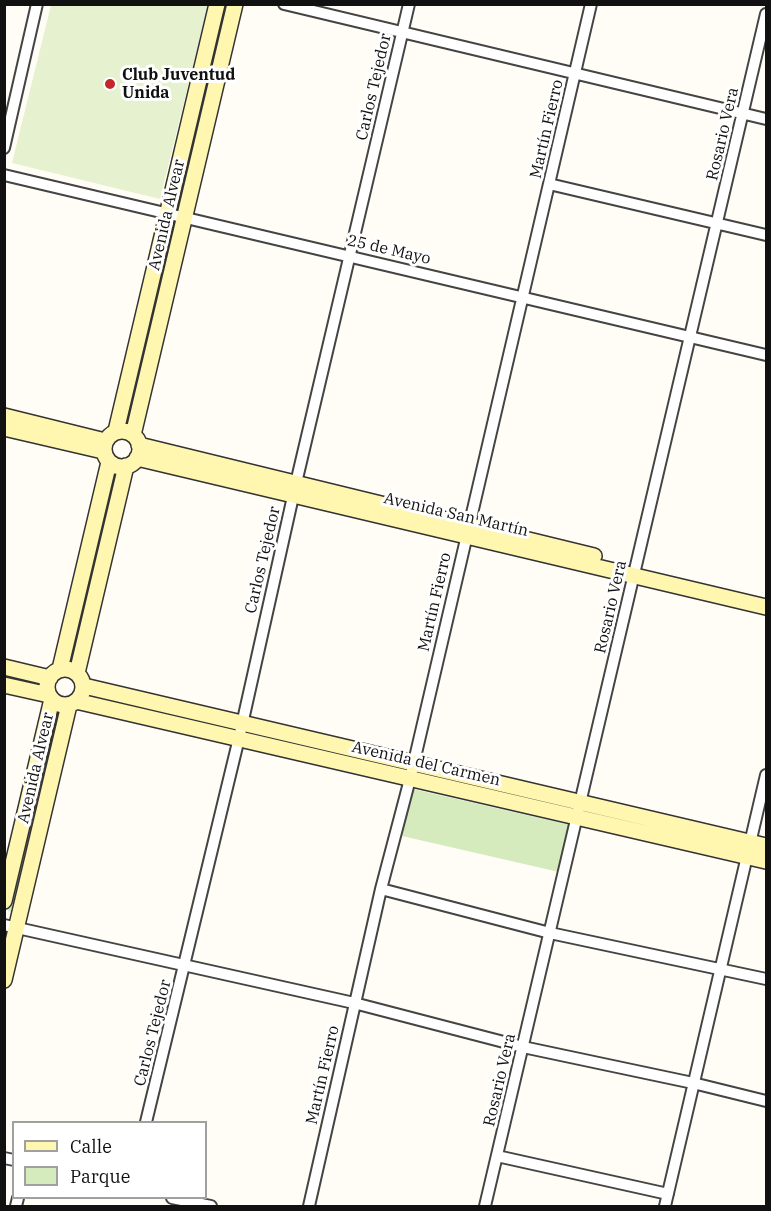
<!DOCTYPE html>
<meta charset="utf-8">
<style>
body{margin:0}
#map{position:relative;width:771px;height:1211px;overflow:hidden;background:#fffdf5;font-family:"IBM Plex Serif",serif}
canvas{display:block}
.frame{position:absolute;inset:0;border:6px solid #111;pointer-events:none}
.legend{position:absolute;left:12px;top:1121px;width:195px;height:78px;box-sizing:border-box;background:#fff;border:2px solid #a0a0a0;margin:0;padding:8px 10px;list-style:none;font-size:18px;color:#111}
.legend li{display:flex;align-items:center;gap:12px;height:30px}
.legend b{width:30px;border:2px solid #a0a0a0}
</style>
<div id="map">
<canvas width="771" height="1211"></canvas>
<div class="frame"></div>
<ul class="legend">
<li><b style="height:8px;background:#fff6b0"></b>Calle</li>
<li><b style="height:16px;background:#d5ebbd"></b>Parque</li>
</ul>
</div>
<script>
const context = document.querySelector('canvas').getContext('2d');
context.lineJoin = 'round';
function paint(path, color) { context.fillStyle = color; context.fill(path, 'evenodd'); }
const poly = rows => new Path2D(rows.map(r => 'M' + r).join(''));
function trace(path, color, width, dash) { context.strokeStyle = color; context.lineWidth = width; context.lineCap = dash ? 'butt' : 'round'; context.setLineDash(dash || []); context.stroke(path); }
function write(font, color, halo, rows, align = 'center') {
  context.font = font + ' "IBM Plex Serif",serif'; context.lineWidth = 6; context.setLineDash([]); context.textBaseline = 'middle'; context.strokeStyle = halo; context.fillStyle = color; for (const [text, x, y, turn = 0] of rows) {
    context.save(); context.translate(x, y); context.rotate((+turn || 0) * Math.PI / 180); context.textAlign = isNaN(turn) ? turn : align; if (halo) context.strokeText(text, 0, 0); context.fillText(text, 0, 0); context.restore();
  }
}
const green = poly([
 [223,13,226,14,180,206,177,205],
 [172,230,175,231,129,423,126,422],
 [115,472,118,472,72,664,69,663],
 [54,720,57,720,11,912,8,911],
 [413,789,570,825,559,872,402,836]
]);
const pitch = poly([
 [51,5,208,5,160,199,12,163]
]);
const minor = poly([
 [284,4,766,119],
 [4,148,37,4],
 [4,175,766,355],
 [549,184,766,235],
 [381,889,550,933,766,979],
 [4,925,354,1003,523,1047,693,1083,766,1101],
 [146,1122,239,738,296,483,409,4],
 [497,1156,668,1194],
 [4,1158,14,1160],
 [172,1198,211,1206],
 [16,1206,18,1198],
 [309,1206,381,889,410,779,591,4],
 [485,1206,766,14],
 [665,1206,766,775]
]);
const secondary = poly([
 [4,416,105,441],
 [4,428,103,451],
 [116,431,217,4],
 '104 449a18 18 0 1 1 36 0a18 18 0 1 1-36 0Z',
 [133,435,235,4],
 [139,445,594,556],
 [137,458,766,607],
 [4,667,50,678],
 '47 687a18 18 0 1 1 36 0a18 18 0 1 1-36 0Z',
 [60,669,109,462],
 [77,673,126,466],
 [4,685,49,695],
 [84,686,766,846],
 [76,701,766,861],
 [4,901,52,699],
 [4,980,69,705]
]);
const markers = [
 [110,84,6,"#c4262e"]
];
const poiNames = [
 ["Club Juventud",122,75],
 ["Unida",122,93]
];
const streetNames = [
 ["Carlos Tejedor",374,87,-77],
 ["Martín Fierro",547,129,-77],
 ["Rosario Vera",723,134,-77],
 ["Avenida Alvear",167,215,-77],
 ["25 de Mayo",389,250,13],
 ["Avenida San Martín",456,515,13],
 ["Carlos Tejedor",263,560,-77],
 ["Martín Fierro",435,602,-77],
 ["Rosario Vera",611,607,-77],
 ["Avenida del Carmen",426,764,13],
 ["Avenida Alvear",36,768,-77],
 ["Carlos Tejedor",153,1033,-76],
 ["Martín Fierro",323,1075,-77],
 ["Rosario Vera",500,1080,-77]
];
paint(green, '#d5ebbd');
paint(pitch, '#e6f2cf');
trace(minor, '#444', 14);
trace(secondary, '#333', 18);
trace(minor, '#fff', 10);
trace(secondary, '#fff6b0', 15);
for (const [x, y, r, color] of markers) { const dot = new Path2D(); dot.arc(x, y, r, 0, 2 * Math.PI); context.fillStyle = color; context.fill(dot); trace(dot, '#fff', 2); }
write('bold 16px', '#111', '#fff', poiNames, 'left');
write('16px', '#111', '#fff', streetNames);
</script>
